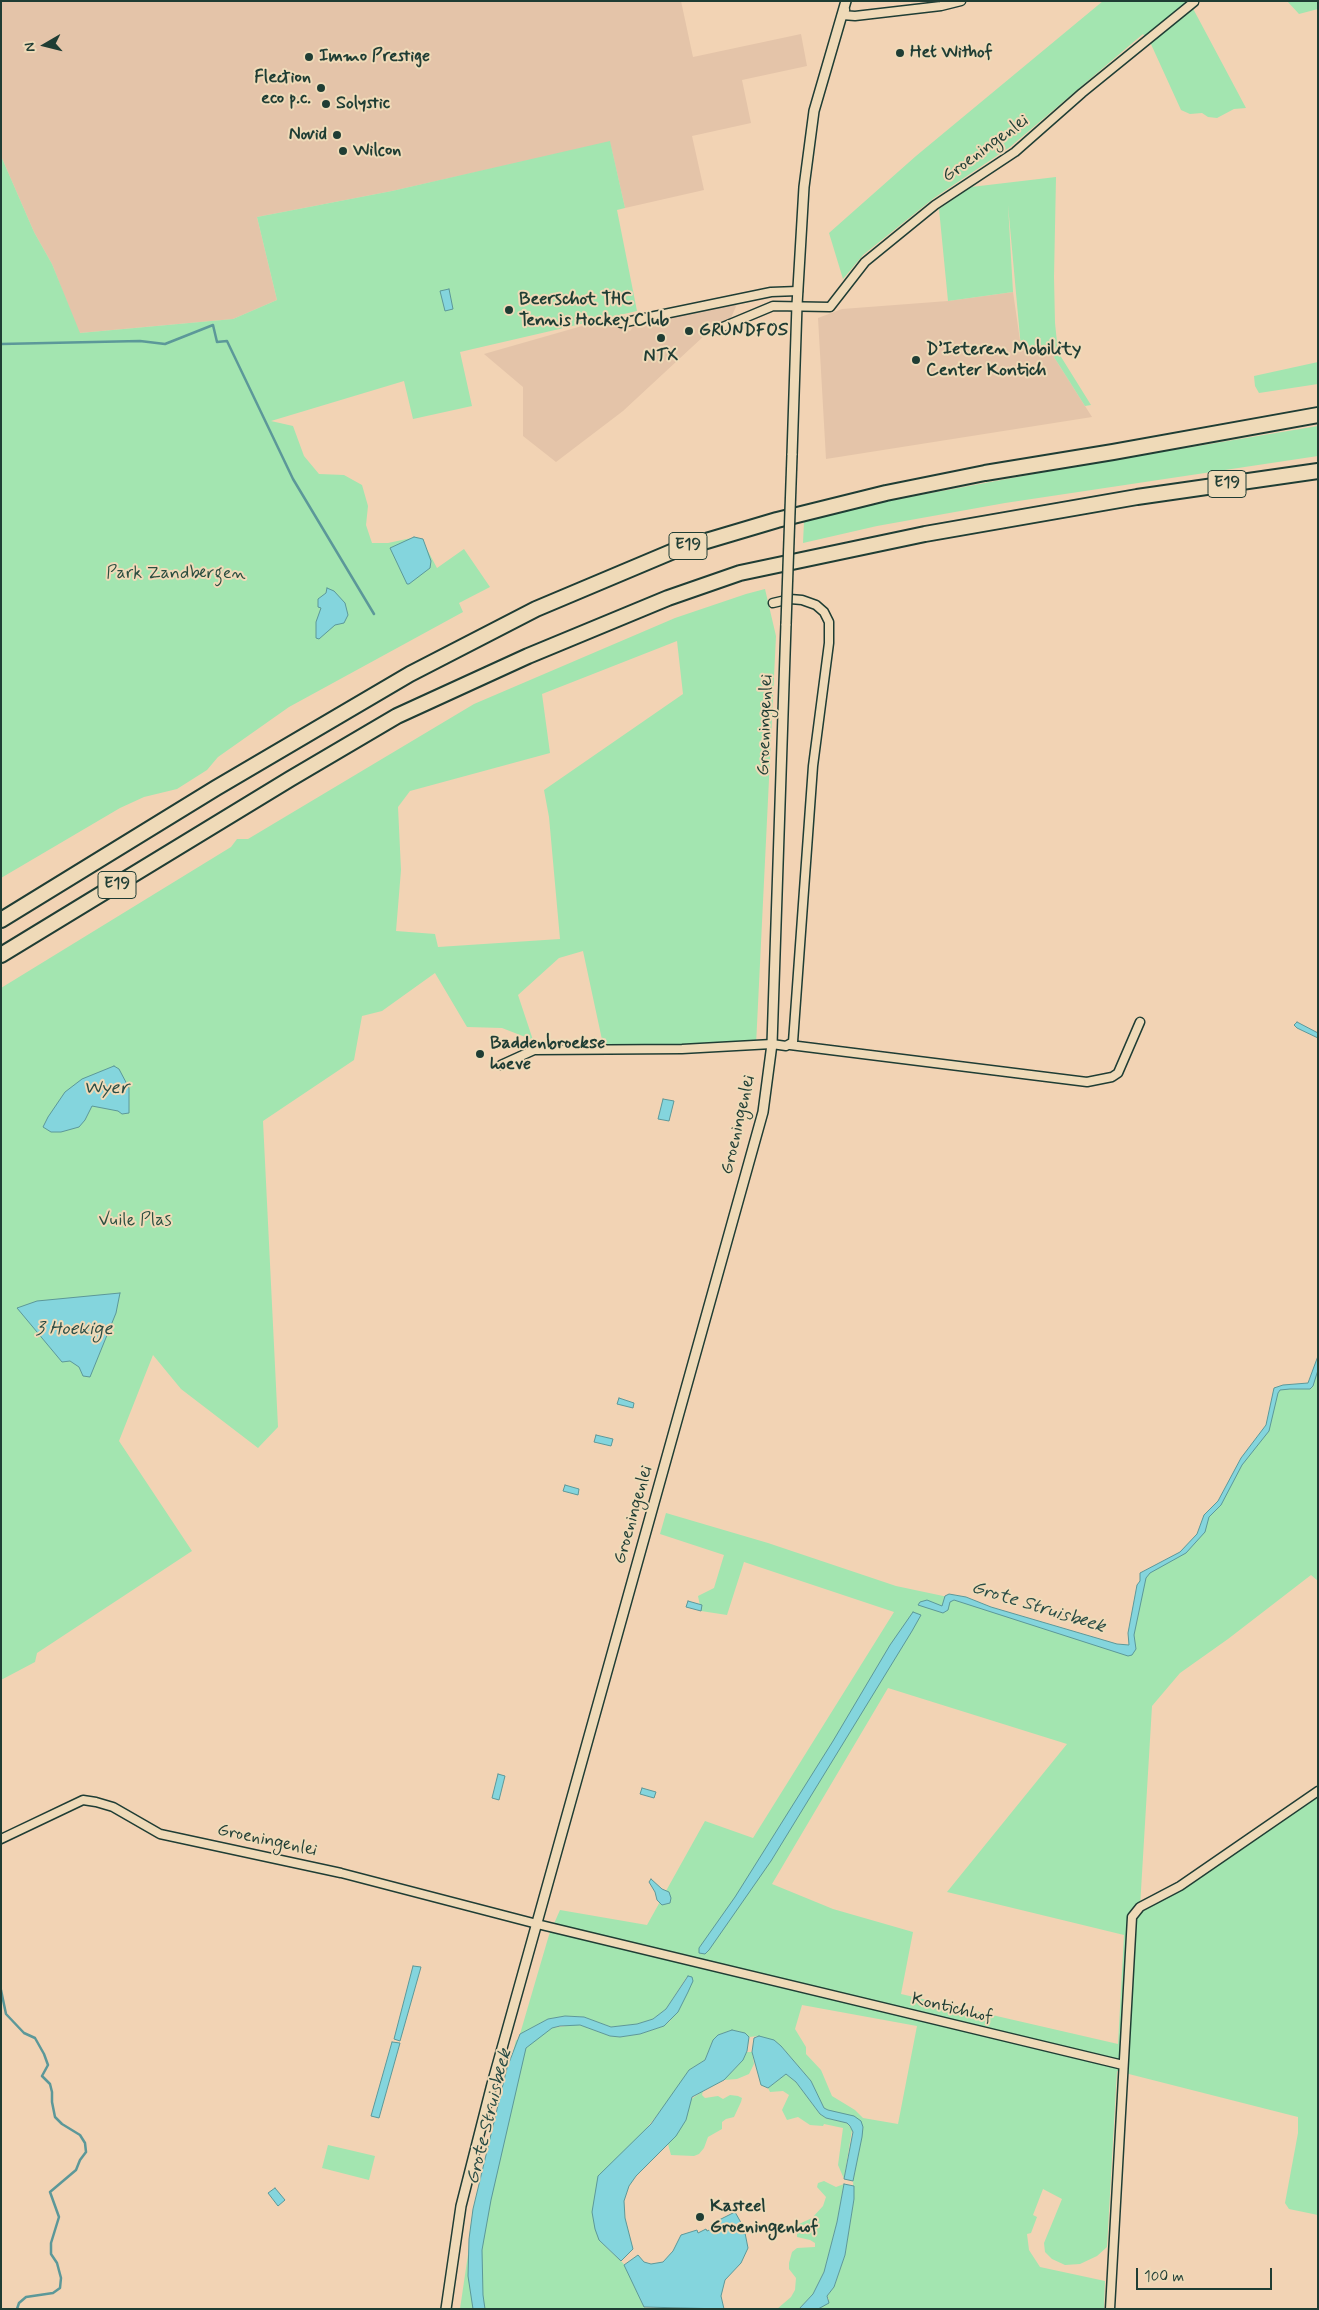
<!DOCTYPE html>
<meta charset="utf-8">
<style>
body{margin:0}
#map{position:relative;width:1319px;height:2310px;overflow:hidden;background:#f2d3b4;font-family:Mynerve,sans-serif}
canvas{display:block}
.frame{position:absolute;inset:0;border:2px solid #1f3d34;pointer-events:none}
.north{position:absolute;left:20px;top:20px;width:50px;height:50px;-webkit-text-stroke:4px #efdab8;paint-order:stroke;rotate:262deg;font-size:14px;font-weight:700;line-height:20px;text-align:center;color:#1f3d34}
.north::after{content:'';display:block;margin:auto;width:18px;height:22px;background:#1f3d34;clip-path:polygon(50% 0,100% 100%,50% 72%,0 100%)}
.scale{position:absolute;left:1136px;top:2268px;width:136px;height:22px;box-sizing:border-box;border:2px solid #1f3d34;border-top:0;padding-left:6px;font-size:15px;line-height:18px;white-space:nowrap;color:#1f3d34;-webkit-text-stroke:4px #efdab8;paint-order:stroke}
</style>
<div id="map">
<canvas width="1319" height="2310"></canvas>
<div class="frame"></div>
<div class="north">N</div>
<div class="scale">100 m</div>
</div>
<script>
const context = document.querySelector('canvas').getContext('2d');
context.lineJoin = 'round';
function paint(path, color) { context.fillStyle = color; context.fill(path, 'evenodd'); }
const poly = rows => new Path2D(rows.map(r => 'M' + r).join(''));
function trace(path, color, width, dash) { context.strokeStyle = color; context.lineWidth = width; context.lineCap = dash ? 'butt' : 'round'; context.setLineDash(dash || []); context.stroke(path); }
function write(font, color, halo, rows, align = 'center') {
  context.font = font + ' Mynerve,sans-serif'; context.lineWidth = 4; context.setLineDash([]); context.textBaseline = 'middle'; context.strokeStyle = halo; context.fillStyle = color; for (const [text, x, y, turn = 0] of rows) {
    context.save(); context.translate(x, y); context.rotate((+turn || 0) * Math.PI / 180); context.textAlign = isNaN(turn) ? turn : align; if (halo) context.strokeText(text, 0, 0); context.fillText(text, 0, 0); context.restore();
  }
}
const built = poly([
 [1,1,681,1,693,57,801,34,807,66,742,80,751,123,692,136,704,190,625,208,610,142,392,191,257,217,277,300,233,319,79,333,52,264,34,232,1,156],
 [1013,292,1021,347,1051,345,1054,357,1092,417,826,459,818,318,842,309,948,301],
 [738,302,730,320,720,324,705,335,623,411,556,462,523,436,523,387,484,354,617,316,619,327,630,331,636,323]
]);
const green = poly([
 [1103,1,1189,1,1246,108,1234,109,1217,118,1208,117,1202,113,1190,114,1181,110,1150,42,1143,34,1010,147,934,198,863,255,843,279,829,233,916,156],
 [1287,1,1318,1,1318,9,1299,14],
 [610,141,625,208,617,210,637,311,460,352,472,406,413,419,404,381,271,421,293,426,304,456,319,474,344,475,362,485,368,506,366,525,372,543,388,543,416,537,422,540,437,568,464,549,490,587,459,603,463,612,289,707,218,757,207,770,177,789,144,797,120,808,1,878,1,156,34,232,52,264,80,333,233,319,277,300,257,217,392,191],
 [1056,177,1054,277,1055,323,1058,352,1091,405,1085,406,1054,357,1051,345,1021,348,1008,205,1013,292,948,301,939,209,971,187],
 [1318,362,1318,384,1259,393,1255,386,1254,376],
 [1318,426,1318,456,1005,503,877,526,803,543,804,521,893,500,1077,466],
 [765,589,776,636,756,1045,604,1049,583,951,559,958,518,995,533,1040,502,1028,467,1027,435,973,382,1011,362,1016,354,1060,263,1121,278,1427,258,1448,181,1389,153,1355,119,1441,192,1551,37,1653,35,1662,1,1680,1,988,231,847,237,839,248,839,474,704,675,618,746,594],
 [677,641,683,694,544,790,549,817,560,939,438,947,435,934,396,931,401,870,398,807,410,791,550,753,542,694],
 [1318,1363,1318,1581,1311,1575,1228,1639,1180,1673,1152,1706,1140,1907,1163,1896,1318,1791,1318,2215,1289,2209,1285,2203,1298,2133,1298,2117,1117,2071,1107,2247,1097,2256,1080,2264,1065,2265,1052,2259,1045,2252,1044,2243,1062,2199,1043,2189,1033,2215,1037,2217,1031,2233,1027,2234,1029,2250,1040,2267,1105,2281,1104,2309,818,2309,829,2299,827,2296,834,2287,845,2255,854,2199,853,2181,863,2127,824,2108,811,2081,781,2046,759,2036,749,2037,745,2033,732,2030,718,2035,713,2040,705,2060,689,2070,671,2098,636,2141,599,2240,624,2264,644,2307,647,2309,460,2309,471,2234,516,2040,529,2044,552,2028,573,2025,580,2025,610,2036,620,2037,640,2034,664,2026,670,2021,692,1977,686,1978,666,2009,653,2019,637,2024,611,2027,584,2017,565,2016,548,2019,520,2034,549,1935,560,1910,647,1925,705,1821,753,1838,894,1612,744,1562,727,1615,701,1611,698,1596,714,1588,724,1555,660,1534,666,1513,768,1543,896,1586,948,1597,1128,1652,1143,1576,1181,1553,1198,1537,1206,1516,1219,1504,1235,1473,1268,1426,1279,1388,1309,1387],
 [888,1688,1067,1744,947,1892,1124,1935,1118,2044,901,1994,913,1932,833,1909,772,1884],
 [802,2005,917,2026,898,2124,863,2118,855,2110,832,2096,821,2070,806,2054,806,2047,795,2029],
 [747,2052,752,2052,754,2064,749,2074,737,2079,724,2080,741,2062],
 [786,2074,796,2082,820,2114,826,2118,847,2123,852,2130,844,2179,838,2165,843,2128,824,2124,823,2126,810,2125,798,2117,787,2120,782,2110,789,2095,783,2091,770,2092,768,2088],
 [703,2091,702,2095,705,2098,718,2096,723,2099,730,2095,738,2096,742,2098,741,2102,734,2117,726,2119,722,2122,722,2129,708,2137,704,2148,699,2154,694,2156,671,2155,668,2144,686,2120,690,2100],
 [328,2145,375,2156,369,2180,322,2168],
 [824,2181,836,2187,844,2184,837,2222,824,2272,813,2294,799,2309,777,2309,791,2297,795,2290,796,2278,789,2269,789,2263,792,2252,797,2248,815,2247,815,2243,810,2240,797,2237,797,2230,799,2224,812,2218,823,2206,826,2197,817,2187,818,2183]
]);
const water = poly([
 [449,289,453,309,445,311,440,291,449,289],
 [414,537,423,539,431,561,430,568,409,584,407,584,390,548,414,537],
 [327,588,334,591,345,603,348,615,344,623,335,625,319,639,316,638,316,622,321,608,318,607,318,599,326,593,327,588],
 [1297,1022,1318,1033,1318,1038,1297,1028,1294,1025,1297,1022],
 [114,1066,119,1069,129,1088,129,1113,122,1114,118,1111,92,1106,85,1120,79,1127,61,1132,51,1132,43,1127,48,1117,65,1092,82,1079,114,1066],
 [663,1099,674,1101,669,1121,658,1119,663,1099],
 [120,1293,116,1313,90,1377,83,1376,79,1367,70,1361,62,1362,17,1308,37,1301,120,1293],
 [1318,1356,1318,1370,1313,1386,1310,1389,1290,1389,1280,1390,1278,1393,1269,1431,1242,1465,1221,1505,1209,1517,1205,1532,1186,1553,1150,1573,1146,1578,1134,1635,1136,1649,1132,1655,1128,1656,954,1600,950,1602,948,1610,943,1613,918,1605,920,1602,927,1600,942,1606,945,1596,949,1594,966,1597,991,1607,1117,1644,1129,1645,1128,1633,1137,1585,1140,1581,1140,1573,1180,1552,1197,1534,1204,1515,1218,1501,1241,1458,1266,1425,1274,1388,1283,1385,1308,1383,1318,1356],
 [619,1398,634,1403,633,1408,617,1404,619,1398],
 [596,1435,613,1439,611,1446,594,1442,596,1435],
 [565,1485,579,1489,578,1495,563,1491,565,1485],
 [688,1601,702,1605,701,1611,686,1607,688,1601],
 [913,1612,921,1615,912,1631,771,1861,709,1950,705,1954,699,1953,699,1948,735,1897,833,1741,890,1645,913,1612],
 [498,1774,505,1776,499,1800,492,1798,498,1774],
 [642,1788,656,1792,654,1798,640,1794,642,1788],
 [651,1879,662,1889,669,1892,671,1898,670,1903,662,1905,657,1900,655,1892,649,1882,651,1879],
 [413,1966,421,1967,400,2041,394,2039,413,1966],
 [688,1976,692,1977,693,1981,688,1992,678,2012,664,2026,640,2034,620,2037,610,2036,580,2025,560,2026,552,2028,526,2048,491,2200,482,2250,483,2295,485,2309,473,2309,468,2276,469,2239,473,2209,507,2068,520,2034,548,2019,565,2016,584,2017,611,2027,637,2024,653,2019,666,2009,688,1976],
 [732,2030,745,2033,749,2037,747,2051,743,2060,724,2080,692,2097,686,2120,676,2136,636,2176,629,2186,624,2201,625,2218,633,2249,621,2261,599,2240,595,2229,592,2212,598,2176,651,2124,689,2070,705,2060,713,2040,718,2035,732,2030],
 [759,2036,774,2040,781,2046,811,2081,824,2108,828,2110,854,2116,861,2121,863,2127,862,2137,853,2181,844,2179,853,2132,850,2126,847,2123,826,2118,820,2114,796,2082,786,2074,768,2088,761,2085,752,2052,754,2038,759,2036],
 [392,2042,400,2043,379,2118,371,2116,392,2042],
 [844,2184,854,2186,854,2199,845,2255,834,2287,827,2296,829,2303,818,2309,799,2309,813,2294,824,2272,837,2222,844,2184],
 [275,2188,285,2200,278,2206,268,2193,275,2188],
 [735,2212,744,2228,748,2248,741,2263,725,2280,721,2296,724,2309,644,2307,624,2265,638,2255,644,2262,651,2264,663,2262,673,2251,681,2235,697,2230,698,2233,706,2229,707,2231,714,2228,713,2225,720,2222,719,2220,735,2212]
]);
const stream = poly([
 [1,344,140,341,165,344,213,325,217,342,227,341,293,479,374,614],
 [1,1990,6,2014,24,2033,35,2038,44,2054,48,2065,42,2076,50,2084,52,2092,52,2102,55,2117,62,2124,80,2135,85,2143,86,2152,80,2160,76,2170,50,2192,59,2217,51,2243,51,2254,57,2263,61,2278,60,2288,53,2293,26,2297,19,2303,17,2309]
]);
const minor = poly([
 [845,10,842,15,855,16,941,6,961,1],
 [621,323,771,292,798,291],
 [718,329,773,306,830,307,865,262,935,205,1015,152,1082,93,1194,2],
 [790,1045,1087,1082,1112,1077,1118,1073,1140,1022],
 [501,1065,534,1050,682,1049,772,1044,786,1046,793,1042,813,766,829,643,829,622,824,612,816,605,802,600,790,599,773,603],
 [1,1839,83,1800,96,1802,113,1807,160,1834,341,1873,537,1924,1123,2065],
 [1110,2309,1132,1917,1140,1907,1180,1886,1318,1791]
]);
const tertiary = poly([
 [792,455,797,305,804,187,814,111,846,1],
 [446,2309,461,2206,492,2084,763,1112,772,1044,786,624]
]);
const motorway = poly([
 [1,920,216,788,410,674,536,609,676,550,777,520,886,493,985,473,1113,452,1318,415],
 [1,955,290,779,397,716,528,656,668,598,740,573,925,534,1137,497,1318,471]
]);
const tertiaryBridge = poly([
 [786,624,792,455]
]);
const markers = [
 [900,53,5,"#1f3d34"],
 [309,57,5,"#1f3d34"],
 [321,88,5,"#1f3d34"],
 [326,104,5,"#1f3d34"],
 [337,135,5,"#1f3d34"],
 [343,151,5,"#1f3d34"],
 [509,310,5,"#1f3d34"],
 [689,331,5,"#1f3d34"],
 [661,338,5,"#1f3d34"],
 [916,360,5,"#1f3d34"],
 [480,1054,5,"#1f3d34"],
 [700,2217,5,"#1f3d34"]
];
const shields = [
 [1227,484,38],
 [688,546,38],
 [117,885,38]
];
const shieldNames = [
 ["E19",1227,484],
 ["E19",688,546],
 ["E19",117,885]
];
const poiNames = [
 ["Het Withof",910,53],
 ["Immo Prestige",319,57],
 ["Flection",311,78,"right"],
 ["eco p.c.",311,99,"right"],
 ["Solystic",336,104],
 ["Novid",327,135,"right"],
 ["Wilcon",353,151],
 ["Beerschot THC",519,300],
 ["Tennis Hockey Club",519,321],
 ["GRUNDFOS",699,331],
 ["D’Ieteren Mobility",926,350],
 ["Center Kontich",926,371],
 ["NTX",661,357,"center"],
 ["Baddenbroekse",490,1044],
 ["hoeve",490,1065],
 ["Kasteel",710,2207],
 ["Groeningenhof",710,2228]
];
const streetNames = [
 ["Groeningenlei",986,149,-36],
 ["Groeningenlei",766,725,-88],
 ["Groeningenlei",739,1125,-77],
 ["Groeningenlei",634,1515,-74],
 ["Groeningenlei",267,1841,12],
 ["Kontichhof",952,2009,13]
];
const parkNames = [
 ["Park Zandbergen",176,574],
 ["Vuile Plas",135,1221]
];
const waterNames = [
 ["Wyer",106,1089],
 ["3 Hoekige",74,1330],
 ["Grote Struisbeek",1038,1608,17],
 ["Grote Struisbeek",490,2117,-76]
];
paint(built, '#e4c4a9');
paint(green, '#a3e5b0');
paint(water, '#84d5dd');
trace(water, '#5c9899', 1);
trace(stream, '#5c9899', 2.5);
trace(minor, '#1f3d34', 11);
trace(tertiary, '#1f3d34', 12);
trace(motorway, '#1f3d34', 18);
trace(minor, '#efdab8', 8);
trace(tertiary, '#efdab8', 9);
trace(motorway, '#efdab8', 14);
trace(tertiaryBridge, '#1f3d34', 12, []);
trace(tertiaryBridge, '#efdab8', 9);
for (const [x, y, r, color] of markers) { const dot = new Path2D(); dot.arc(x, y, r, 0, 2 * Math.PI); context.fillStyle = color; context.fill(dot); trace(dot, '#efdab8', 2); }
for (const [x, y, w] of shields) { const box = new Path2D(); box.roundRect(x - w / 2, y - 13.5, w, 27, 4); context.fillStyle = '#efdab8'; context.fill(box); trace(box, '#1f3d34', 1); }
write('bold 16px', '#1f3d34', null, shieldNames);
write('bold 18px', '#1f3d34', '#efdab8', poiNames, 'left');
write('18px', '#1f3d34', '#efdab8', streetNames);
write('18px', '#2c4e40', '#efdab8', parkNames);
write('italic 19px', '#294c45', '#efdab8', waterNames);
</script>
